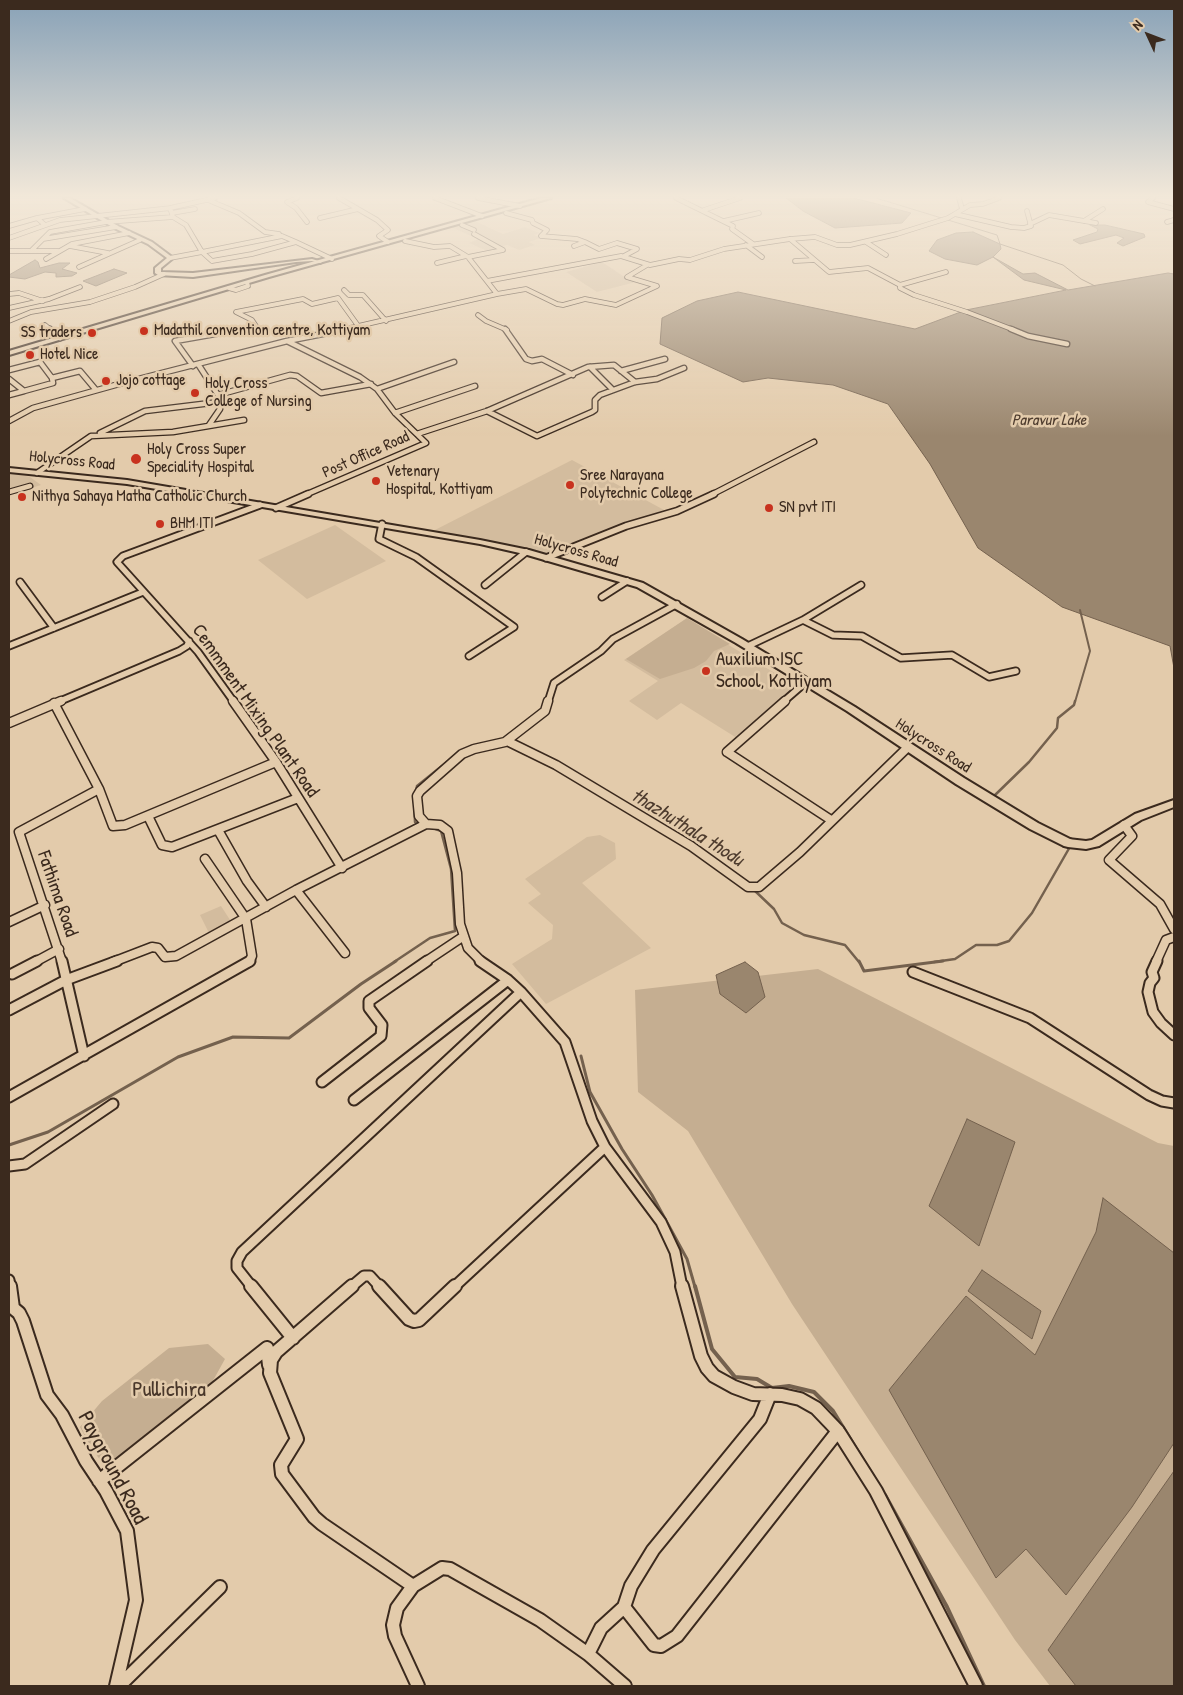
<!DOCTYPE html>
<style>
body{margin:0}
#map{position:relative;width:1183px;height:1695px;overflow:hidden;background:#e3cbab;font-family:"Patrick Hand",sans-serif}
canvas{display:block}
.frame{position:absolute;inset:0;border:10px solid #3b2a1e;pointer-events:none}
.north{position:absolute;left:1123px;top:10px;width:50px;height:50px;-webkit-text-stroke:4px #e3cbab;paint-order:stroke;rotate:313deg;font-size:14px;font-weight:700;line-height:20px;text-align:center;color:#3b2a1e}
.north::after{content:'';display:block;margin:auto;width:18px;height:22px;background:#3b2a1e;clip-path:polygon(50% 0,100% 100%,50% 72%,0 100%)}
</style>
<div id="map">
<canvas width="1183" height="1695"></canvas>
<div class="frame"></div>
<div class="north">N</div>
</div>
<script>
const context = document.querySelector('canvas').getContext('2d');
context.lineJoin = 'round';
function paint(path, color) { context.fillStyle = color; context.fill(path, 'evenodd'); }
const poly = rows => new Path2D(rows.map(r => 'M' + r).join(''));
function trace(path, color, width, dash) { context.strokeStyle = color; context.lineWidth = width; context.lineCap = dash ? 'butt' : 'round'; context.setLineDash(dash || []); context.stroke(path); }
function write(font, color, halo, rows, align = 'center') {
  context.font = font + ' "Patrick Hand",sans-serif'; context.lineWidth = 5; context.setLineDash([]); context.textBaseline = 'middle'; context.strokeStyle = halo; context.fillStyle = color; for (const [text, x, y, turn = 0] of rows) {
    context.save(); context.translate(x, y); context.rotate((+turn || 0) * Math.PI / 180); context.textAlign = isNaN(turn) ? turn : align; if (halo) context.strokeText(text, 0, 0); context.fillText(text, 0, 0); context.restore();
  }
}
const built = poly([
 [473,220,503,234,525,227,540,233,534,235,541,238,529,242,535,245,519,250,507,245,487,251,469,243,478,239,451,227],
 [602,262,623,276,636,282,597,292,566,272],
 [572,460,664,510,608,529,546,554,433,531],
 [9,472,30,477,41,485,9,495],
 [335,525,386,561,307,599,258,560],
 [686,619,801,689,740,740,681,703,657,720,629,701,658,681,624,660],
 [600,835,615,843,616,859,582,883,651,948,546,1004,512,964,552,939,553,925,528,903,541,894,525,879,587,837],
 [221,906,232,923,209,933,200,915]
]);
const green = poly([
 [687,618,730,644,714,651,706,661,694,668,660,679,626,659],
 [818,969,1158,1143,1174,1146,1174,1686,1050,1686,1015,1640,792,1304,688,1131,638,1092,635,990],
 [208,1344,225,1359,194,1415,171,1426,107,1469,92,1449,80,1427,102,1401,169,1348]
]);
const water = poly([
 [786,198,854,198,911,213,902,223,835,228,803,211,786,198],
 [1090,225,1105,225,1144,234,1145,237,1123,246,1117,243,1124,238,1116,235,1080,244,1073,240,1097,232,1098,229,1090,225],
 [973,232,1000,244,1001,249,993,257,1023,274,1035,273,1068,290,1168,273,1174,274,1174,668,1170,646,1062,607,978,548,930,464,888,404,833,385,768,378,743,382,660,344,662,318,697,301,738,292,915,329,966,310,1066,290,1024,280,993,257,977,265,945,259,929,251,937,240,956,233,973,232],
 [35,260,38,262,40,268,59,263,70,263,62,269,77,273,72,276,56,277,56,273,45,272,25,279,9,277,9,275,35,260],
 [114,269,127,273,96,286,83,281,114,269],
 [745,962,758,972,765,997,746,1013,720,994,716,975,745,962],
 [967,1119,1015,1142,979,1246,929,1206,967,1119],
 [1103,1198,1174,1253,1174,1443,1132,1507,1066,1595,1026,1549,996,1578,889,1390,966,1296,1035,1355,1096,1232,1103,1198],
 [982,1270,1041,1311,1032,1339,968,1291,982,1270],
 [1174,1471,1174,1686,1076,1686,1048,1650,1174,1471]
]);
const streamFar4 = poly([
 [876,198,997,235,1000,244,1063,265,1081,279,1095,286]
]);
const streamFar3 = poly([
 [1075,702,1090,651,1080,610]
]);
const streamFar2 = poly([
 [416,793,417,786,458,753],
 [993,797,1029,762,1057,728,1058,718,1074,705,1075,701],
 [414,799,415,822,418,823],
 [1018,811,1047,828],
 [721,863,743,879],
 [754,890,774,909,782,923,804,935,845,945,859,962],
 [394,962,430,938,455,931,451,869,441,831,430,827],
 [934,962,955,959,976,945,997,945,1009,941,1032,913,1071,845]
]);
const streamFar1 = poly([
 [859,961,864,971,943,961],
 [581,1056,590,1092,622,1149,652,1195,687,1259,695,1287],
 [9,1145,48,1132,178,1057,233,1037,289,1038,361,984,396,961]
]);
const stream = poly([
 [695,1286,712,1349,735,1377,757,1379,772,1388,789,1386,814,1392,833,1411,879,1486],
 [885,1495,947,1607,984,1686]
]);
const minorFar5 = poly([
 [297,198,287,202,296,208,307,222],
 [339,198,377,220,388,230,379,236,388,242],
 [435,198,482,216],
 [478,198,520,206],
 [676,198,733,226,732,229,753,244],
 [959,198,962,209],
 [1153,198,1148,202,1174,209],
 [208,200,239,213,265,232,279,234],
 [704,210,740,198],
 [172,213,195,209],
 [506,213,532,220,533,223,547,230,541,236,577,239,585,242],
 [955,214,1011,227,1024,228,1031,226,1027,211],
 [320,218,358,209],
 [724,221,759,213],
 [1084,221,1103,209],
 [1167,222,1174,220],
 [1030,224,1049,215,1096,223],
 [45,225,37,218,85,209],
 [462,225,474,230],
 [9,226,37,218],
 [282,236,296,242,252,254,212,261,202,252,282,236],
 [9,238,60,220,171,208],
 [43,239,116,227],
 [790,239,829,272,868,268,900,285,900,288,914,295,967,312,1014,330],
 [296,242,332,259],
 [866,242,886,255],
 [746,245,762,257],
 [70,246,108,253],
 [574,246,585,242,599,249,617,243,637,249,624,256],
 [32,250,50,232,106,222,173,217],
 [9,251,58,251],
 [202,252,186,225,173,217,170,208,215,198],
 [468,257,503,250,474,234],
 [170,258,202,252],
 [46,259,72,244,129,233],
 [795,261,814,260],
 [437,263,466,256],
 [79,267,140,240],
 [487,281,621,256,650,265,679,259,690,260,724,249,790,239,815,237,837,245,850,245,897,234,948,218,970,205,983,204,999,198],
 [900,285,946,272],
 [229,288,236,290,248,286,247,283],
 [344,290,349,295,363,295,386,321],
 [9,294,19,293,43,301],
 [497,294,526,289,557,304,563,305,585,299,616,305,657,286,627,277,647,265],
 [9,308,49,299,80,287],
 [478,315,486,321,507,330],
 [9,321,31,312,90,302,135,287,164,274],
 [45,325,51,330],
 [235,330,256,326,252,320,236,312,303,299,312,304,338,298,359,327],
 [341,330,497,294,468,257,450,246,434,247,405,241]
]);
const minorFar4 = poly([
 [50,329,60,338],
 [505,329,526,359,532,361,542,359,573,375],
 [1011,329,1028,336,1067,344],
 [287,341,360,377,377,389,454,362],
 [198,364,218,395,220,409,209,425],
 [193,366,175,341,243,329],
 [590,367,613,390],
 [9,370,40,362,52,378,80,371,96,390],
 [621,371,665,359],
 [9,379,24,391,9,395],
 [24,391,53,383,52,378],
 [218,395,290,375,297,376,321,393,371,384],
 [487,411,537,436,592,412,595,410,595,400,600,395,635,382,657,379,684,368],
 [395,413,475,386],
 [9,421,33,408,119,384,287,341,348,329],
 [100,433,145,411,219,402],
 [417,434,487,411,588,367,614,365,635,382],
 [37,473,91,436,173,432,244,420],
 [9,492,30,486],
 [305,495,426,443,395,413,377,389],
 [711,495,814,442]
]);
const minorFar3 = poly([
 [276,508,308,494],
 [382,524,379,539,416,557,514,627,469,656],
 [546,558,626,526,677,511,714,494],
 [20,582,54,628],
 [485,585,526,552],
 [602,597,627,581],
 [803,620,833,635,862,636,901,658,952,655,989,677,1016,671],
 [9,646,143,592],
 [748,646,803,620,861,585],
 [58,702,179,651,187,646,189,641],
 [234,702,198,652,117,562,123,556,260,505],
 [548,702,554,683,601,651,613,639,677,604],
 [783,702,806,682]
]);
const minorFar2 = poly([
 [233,701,276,762,342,868],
 [785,701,727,752,831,820],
 [54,703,99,789,113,826,125,825,276,762],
 [9,723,61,701],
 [507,741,556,765,691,846,748,887,759,887,800,852,907,748],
 [148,816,162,845,172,847,298,798],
 [1124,825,1132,836,1109,860,1160,904,1174,929],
 [218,830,247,881,266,907],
 [205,859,246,919,252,956,249,962],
 [296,890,345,953],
 [9,922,45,905],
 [35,962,59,949],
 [62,962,19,832,99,789],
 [113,962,152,947,158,948,165,957,176,956,296,890,426,824],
 [425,962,464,936],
 [482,962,468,948,460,924,457,873,448,831,440,825,426,824,419,816,417,796,420,791,462,754,474,749,505,742,545,711,548,701],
 [1156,962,1166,940,1174,937]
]);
const minorFar1 = poly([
 [62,961,84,1056],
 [480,961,508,980,521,992,565,1042,592,1121,605,1147,661,1222,675,1252,682,1287],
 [1157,961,1152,972,1154,978,1150,983,1148,992,1153,1012,1161,1023,1174,1035],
 [913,972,1030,1018,1149,1095,1162,1101,1174,1103],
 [12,974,37,961],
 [9,1010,66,980,117,961],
 [322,1082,381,1036,382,1025,369,1008,369,1001,427,961],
 [9,1097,250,961],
 [354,1100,508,980],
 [9,1166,25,1164,113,1104],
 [9,1280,10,1287],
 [252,1287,237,1268,237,1261,242,1252,521,992],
 [351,1287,364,1276,370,1276,380,1287],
 [454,1287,605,1147]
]);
const minor = poly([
 [10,1286,13,1308],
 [251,1286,293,1338],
 [352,1286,276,1352,271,1360,270,1373,297,1439,281,1465,282,1474,314,1517,322,1524,413,1586],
 [379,1286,409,1319,414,1321,419,1320,455,1286],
 [682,1286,701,1356,707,1368,714,1376,734,1387,753,1394,782,1395,800,1399,816,1408,838,1431,876,1491,976,1686],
 [13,1308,19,1313,23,1321,47,1395,62,1415,86,1461,106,1491,127,1531,136,1600,116,1686],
 [99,1481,267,1348,269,1365],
 [624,1607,631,1586,653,1550,760,1419,770,1394],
 [588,1654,601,1628,624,1607,654,1645,661,1646,677,1636,838,1431],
 [119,1686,220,1587],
 [418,1686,395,1636,393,1625,397,1608,413,1586,442,1568,450,1569,540,1620,588,1654,625,1686]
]);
const tertiary = poly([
 [64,198,70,198,118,226,152,242,172,257,172,259,161,268,161,272,193,273,312,259,322,262,320,263,312,261,296,262,193,277,158,275,155,273,155,268,167,258,148,244,114,228,64,198],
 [1174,800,1174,807,1141,820,1099,846,1086,849,1068,847,1064,846,1063,843,1064,840,1068,839,1086,841,1092,840,1135,814,1174,800]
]);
const secondary = poly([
 [9,468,127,480,480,540,529,550,643,583,742,639,855,707,964,778,1038,823,1072,840,1074,843,1072,846,1064,846,1030,829,956,784,847,711,736,643,637,587,524,554,480,544,127,484,9,472,9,468]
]);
const trunk = poly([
 [541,198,551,198,269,277,9,355,9,351,265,275,541,198]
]);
const markers = [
 [144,331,5,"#c8321e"],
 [92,333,5,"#c8321e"],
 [30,355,5,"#c8321e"],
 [106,381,5,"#c8321e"],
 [195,393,5,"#c8321e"],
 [136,459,6,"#c8321e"],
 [376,481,5,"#c8321e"],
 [570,485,5,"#c8321e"],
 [22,497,5,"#c8321e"],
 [769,508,5,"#c8321e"],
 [160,524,5,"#c8321e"],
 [706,671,5,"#c8321e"]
];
const farPoinames = [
 ["Madathil convention centre, Kottiyam",154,331],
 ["SS traders",82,333,"right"],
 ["Hotel Nice",40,355],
 ["Jojo cottage",116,381],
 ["Holy Cross",205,384],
 ["College of Nursing",205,402],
 ["Holy Cross Super",147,450],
 ["Speciality Hospital",147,468],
 ["Vetenary",386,472],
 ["Hospital, Kottiyam",386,490],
 ["Sree Narayana",580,476],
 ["Polytechnic College",580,494],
 ["Nithya Sahaya Matha Catholic Church",32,497],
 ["SN pvt ITI",779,508],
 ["BHM ITI",170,524]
];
const farWaternames = [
 ["Paravur Lake",1049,421]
];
const farStreetnames = [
 ["Post Office Road",366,455,-24],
 ["Holycross Road",72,461,6],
 ["Holycross Road",576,551,16],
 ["Holycross Road",933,746,33]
];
const poiNames = [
 ["Auxilium ISC",716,660],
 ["School, Kottiyam",716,682]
];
const streetNames = [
 ["Cemmment Mixing Plant Road",255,711,55],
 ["Fathima Road",57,894,71]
];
const waterNames = [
 ["thazhuthala thodu",687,828,32]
];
const nearParknames = [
 ["Pullichira",169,1390]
];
const nearStreetnames = [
 ["Payground Road",112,1468,62]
];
paint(built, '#d3bc9e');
paint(green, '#c5ae91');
paint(water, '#9a866e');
trace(water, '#74614e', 1);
trace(streamFar4, '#74614e', 1);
trace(streamFar3, '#74614e', 2);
trace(streamFar2, '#74614e', 2.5);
trace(streamFar1, '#74614e', 3);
trace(stream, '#74614e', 4);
trace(minorFar5, '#3b2a1e', 5.5);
trace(minorFar4, '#3b2a1e', 7);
trace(minorFar3, '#3b2a1e', 9);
trace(minorFar2, '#3b2a1e', 11);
trace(minorFar1, '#3b2a1e', 13);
trace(minor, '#3b2a1e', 16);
trace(tertiary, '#3b2a1e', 4);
trace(secondary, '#3b2a1e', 4);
trace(trunk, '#3b2a1e', 4);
trace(minorFar5, '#e3cbab', 4);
trace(minorFar4, '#e3cbab', 4.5);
trace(minorFar3, '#e3cbab', 5.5);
trace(minorFar2, '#e3cbab', 8);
trace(minorFar1, '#e3cbab', 9);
trace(minor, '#e3cbab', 12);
paint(tertiary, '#e3cbab');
paint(secondary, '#e3cbab');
paint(trunk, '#e3cbab');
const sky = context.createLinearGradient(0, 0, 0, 436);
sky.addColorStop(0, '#89a2b7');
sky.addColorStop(0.45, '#f2e8d9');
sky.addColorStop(1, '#f2e8d900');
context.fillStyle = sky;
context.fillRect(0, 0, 1183, 436);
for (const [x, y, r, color] of markers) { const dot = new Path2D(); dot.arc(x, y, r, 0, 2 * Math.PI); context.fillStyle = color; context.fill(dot); trace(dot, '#e3cbab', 2); }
write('16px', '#3b2a1e', '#e3cbab', farPoinames, 'left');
write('italic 16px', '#4e3c2e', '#e3cbab', farWaternames);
write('16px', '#3b2a1e', '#e3cbab', farStreetnames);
write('19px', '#3b2a1e', '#e3cbab', poiNames, 'left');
write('19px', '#3b2a1e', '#e3cbab', streetNames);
write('italic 20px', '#4e3c2e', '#e3cbab', waterNames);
write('22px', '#49372a', '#e3cbab', nearParknames);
write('22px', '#3b2a1e', '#e3cbab', nearStreetnames);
</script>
